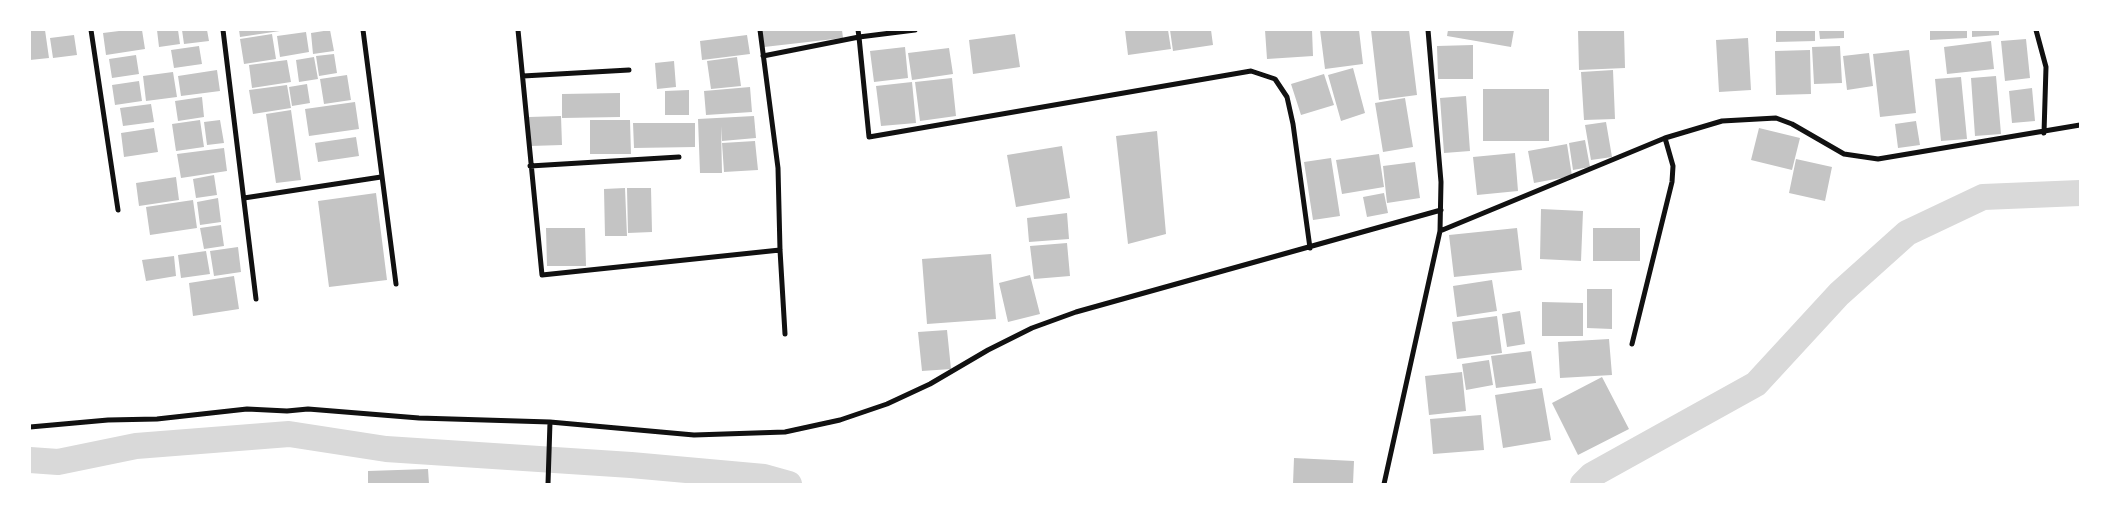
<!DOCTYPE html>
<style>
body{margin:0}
#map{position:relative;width:2110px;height:514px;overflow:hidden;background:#fff;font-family:"Fira Sans Condensed",sans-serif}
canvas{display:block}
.frame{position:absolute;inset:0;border:31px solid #fff;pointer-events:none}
</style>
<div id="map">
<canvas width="2110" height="514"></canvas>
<div class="frame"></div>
</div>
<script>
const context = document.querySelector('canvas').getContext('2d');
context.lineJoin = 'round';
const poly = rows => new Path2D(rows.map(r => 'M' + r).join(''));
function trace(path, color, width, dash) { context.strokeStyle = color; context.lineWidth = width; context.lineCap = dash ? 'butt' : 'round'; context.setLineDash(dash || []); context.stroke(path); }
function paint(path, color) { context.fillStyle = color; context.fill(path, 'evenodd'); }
const canal = poly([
 [30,460,58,462,136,446,289,434,386,449,631,465,764,477,789,484],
 [1583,484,1592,475,1756,384,1839,294,1907,233,1983,197,2080,193]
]);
const building = poly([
 [30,30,45,30,49,58,30,60],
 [127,30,142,30,145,49,106,55,103,33],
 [157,30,178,30,180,44,159,47],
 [182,30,207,30,209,41,184,44],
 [239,30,280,30,280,31,240,37],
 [330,30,334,51,313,54,311,33],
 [762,30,842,30,843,38,764,47],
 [1125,30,1168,30,1171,49,1128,55],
 [1170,30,1211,30,1213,45,1173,51],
 [1265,30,1312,30,1313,56,1267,59],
 [1320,30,1359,30,1363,64,1325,69],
 [1371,30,1409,30,1417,95,1379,100],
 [1448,30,1514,30,1511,47,1447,36],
 [1578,30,1624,30,1625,68,1579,70],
 [1776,30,1815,30,1815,41,1776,42],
 [1819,30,1844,30,1844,38,1820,39],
 [1930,30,1967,30,1967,38,1930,40],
 [1972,30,1999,30,1999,35,1972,37],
 [306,32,309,52,280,57,277,36],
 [272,34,276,59,244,64,240,39],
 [1015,34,1020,67,973,74,969,40],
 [74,35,77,55,53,58,50,38],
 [747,35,750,54,702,60,700,41],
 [1748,38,1751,90,1719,92,1716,40],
 [2026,39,2030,78,2005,81,2001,41],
 [1991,41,1994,69,1947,74,1944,47],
 [1473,45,1473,79,1438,79,1437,46],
 [199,46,202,64,174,68,171,50],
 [1840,46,1842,83,1814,84,1812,47],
 [905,47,908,78,874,82,870,51],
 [949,48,953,74,912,80,908,53],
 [1810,50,1811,94,1776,95,1775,51],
 [1909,50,1916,113,1880,117,1873,54],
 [1869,53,1873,86,1847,90,1843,56],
 [334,54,337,73,319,76,316,56],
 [136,55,139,74,112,78,109,59],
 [314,57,318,79,299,82,296,60],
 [737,57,741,86,711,89,707,61],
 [287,60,291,82,252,88,249,65],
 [674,61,676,87,657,89,655,63],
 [1353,68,1365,113,1341,121,1328,75],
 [217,70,220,91,181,96,178,76],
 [1613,70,1615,119,1584,120,1581,72],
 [173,72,177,97,146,101,143,76],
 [1324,74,1334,105,1301,115,1291,84],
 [347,75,351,100,324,104,320,79],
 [1996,76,2001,134,1975,136,1971,78],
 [1961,77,1967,139,1941,141,1935,79],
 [952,78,956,116,920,121,915,82],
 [139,81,142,101,115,105,112,85],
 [912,82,916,123,881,126,876,86],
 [307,84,310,103,292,106,289,87],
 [287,85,291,108,253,114,249,90],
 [750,87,752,112,706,115,704,91],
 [2032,88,2035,121,2012,123,2009,91],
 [1483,89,1549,89,1549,141,1483,141],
 [689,90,689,115,665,115,665,91],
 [620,93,620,117,562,118,562,94],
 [1466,96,1470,151,1444,153,1440,98],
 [202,97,204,117,178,121,175,101],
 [1405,98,1413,147,1383,152,1375,103],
 [355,102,359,129,309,136,305,109],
 [151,104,154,122,123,126,120,108],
 [291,110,301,180,276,183,266,114],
 [561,116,562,145,530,146,529,117],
 [754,116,756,138,722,141,721,126,722,173,700,173,698,119],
 [200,120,204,147,176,151,172,124],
 [220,120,224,143,207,145,204,122],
 [590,120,630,120,631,154,590,154],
 [1916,121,1920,145,1898,148,1895,124],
 [1606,122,1612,157,1591,160,1585,125],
 [633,123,695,123,695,147,634,148],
 [154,128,158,152,124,157,121,133],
 [1759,128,1800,138,1792,170,1751,160],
 [1157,131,1166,234,1128,244,1116,136],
 [356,137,359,156,318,162,315,143],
 [1585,140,1590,167,1573,170,1569,143],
 [755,141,758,170,724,172,722,143],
 [1567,144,1572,176,1534,183,1528,151],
 [1062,146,1070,198,1016,207,1007,155],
 [224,148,227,171,181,178,177,154],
 [1515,153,1518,191,1477,195,1473,157],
 [1379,154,1384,187,1342,194,1336,160],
 [1331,158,1340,216,1313,220,1304,162],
 [1796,159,1832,167,1825,201,1789,193],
 [1415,162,1420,198,1387,203,1383,166],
 [214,175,217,195,196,198,193,179],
 [176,177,179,200,139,206,136,183],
 [625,188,627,236,605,236,604,189],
 [627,188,651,188,652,232,628,233],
 [376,193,387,280,329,287,318,201],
 [1384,193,1388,213,1367,217,1363,197],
 [218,198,221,222,200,225,197,202],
 [193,200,197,228,150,235,146,207],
 [1541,209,1583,211,1581,261,1540,259],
 [1067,213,1069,239,1029,242,1027,218],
 [221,225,224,246,204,249,200,228],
 [546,228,585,228,586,266,547,266],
 [1517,228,1522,270,1454,277,1449,235],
 [1593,228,1640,228,1640,261,1593,261],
 [1067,243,1070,276,1034,279,1030,246],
 [238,247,241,272,214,276,210,251],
 [206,251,210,274,181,278,178,255],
 [991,254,996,319,927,324,922,259],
 [174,256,176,276,146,281,142,260],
 [1030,275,1040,314,1008,322,999,283],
 [234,276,239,309,193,316,189,283],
 [1492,280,1497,311,1457,317,1453,286],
 [1587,289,1612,289,1612,329,1587,328],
 [1542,302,1583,303,1583,336,1542,336],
 [1520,311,1525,344,1507,347,1502,314],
 [1497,316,1502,353,1457,359,1452,322],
 [947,330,951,369,922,371,918,332],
 [1609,339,1612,375,1560,378,1558,342],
 [1531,351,1536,383,1496,388,1491,356],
 [1489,360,1493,385,1466,390,1462,364],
 [1462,372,1466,411,1429,415,1425,376],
 [1602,377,1629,429,1578,455,1552,403],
 [1542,388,1551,440,1503,448,1495,395],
 [1481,415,1484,450,1433,454,1430,419],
 [1294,458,1354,461,1353,484,1293,484],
 [428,469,429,484,368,484,368,471]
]);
const minor = poly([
 [91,30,118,210],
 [223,30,256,299],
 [363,30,396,284],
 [518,30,542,275,780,250],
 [760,30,778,168,780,250,785,334],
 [858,30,859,37,915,30],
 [2036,30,2046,67,2044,133],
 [763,56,859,37,869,137,1251,71,1275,79,1287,97,1293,124,1310,248],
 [523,76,629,70],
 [530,166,679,157],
 [244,198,381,177],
 [1440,231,1665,138,1722,121,1776,118,1792,124,1844,154,1878,159,2080,125],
 [1632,344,1672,182,1673,166,1665,138],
 [30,427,108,420,157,419,247,409,287,411,308,409,419,418,550,422,694,435,785,432,840,420,887,404,930,384,988,350,1032,328,1076,312,1441,210],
 [548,484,550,422],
 [1384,484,1440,231,1441,182,1428,30]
]);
trace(canal, '#d9d9d9', 26);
paint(building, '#c4c4c4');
trace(minor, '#111', 5);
</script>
